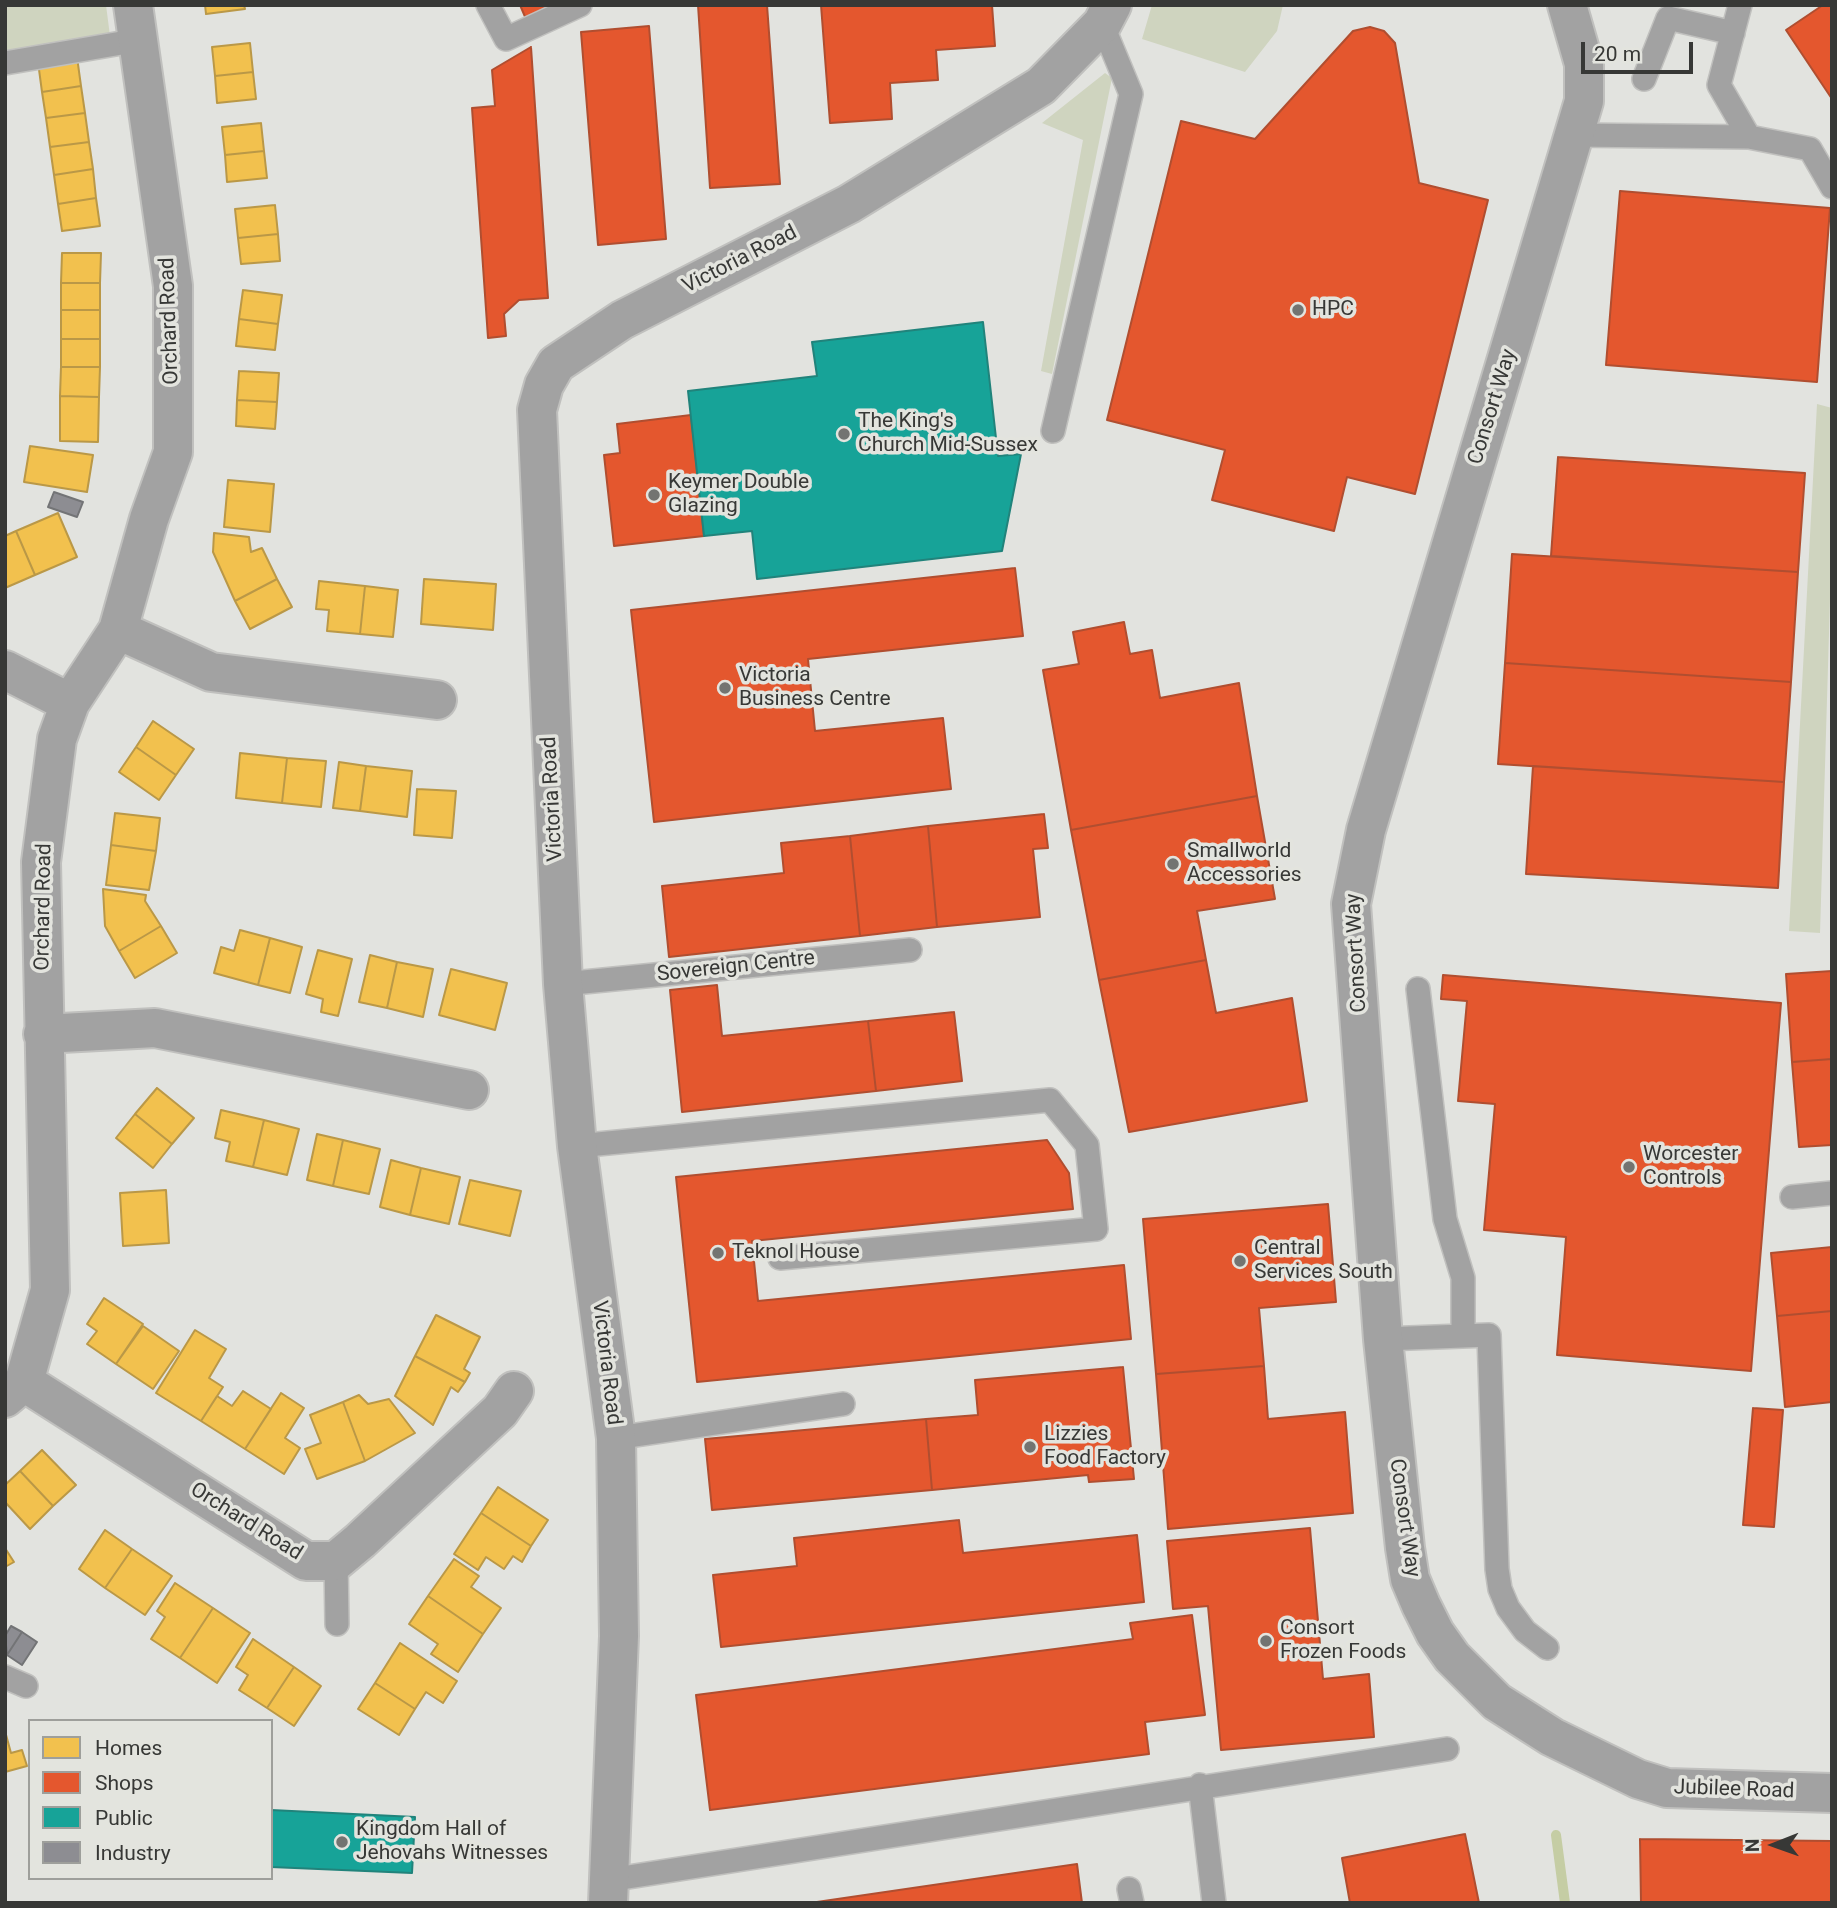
<!DOCTYPE html>
<style>
body{margin:0}
#map{position:relative;width:1837px;height:1908px;overflow:hidden;background:#e2e3df;font-family:Roboto,sans-serif}
canvas{display:block}
.frame{position:absolute;inset:0;border:7px solid #373836;pointer-events:none}
.legend{position:absolute;left:28px;top:1719px;width:245px;height:161px;box-sizing:border-box;background:#e3e4de;border:2px solid #9e9f9b;margin:0;padding:9px 12px;list-style:none;font-size:21px;color:#373836}
.legend li{display:flex;align-items:center;gap:14px;height:35px}
.legend b{width:35px;border:2px solid #9e9f9b}
.north{position:absolute;left:1739px;top:1810px;width:70px;height:70px;-webkit-text-stroke:5px #e3e4de;paint-order:stroke;rotate:269deg;font-size:19px;font-weight:700;line-height:28px;text-align:center;color:#373836}
.north::after{content:'';display:block;margin:auto;width:24px;height:32px;background:#373836;clip-path:polygon(50% 0,100% 100%,50% 72%,0 100%)}
.scale{position:absolute;left:1581px;top:42px;width:112px;height:32px;box-sizing:border-box;border:4px solid #373836;border-top:0;padding-left:9px;font-size:21px;line-height:24px;white-space:nowrap;color:#373836;-webkit-text-stroke:5px #e3e4de;paint-order:stroke}
</style>
<div id="map">
<canvas width="1837" height="1908"></canvas>
<div class="frame"></div>
<ul class="legend">
<li><b style="height:19px;background:#f2c14e"></b>Homes</li>
<li><b style="height:19px;background:#e4572e"></b>Shops</li>
<li><b style="height:19px;background:#17a398"></b>Public</li>
<li><b style="height:19px;background:#8d8d92"></b>Industry</li>
</ul>
<div class="north">N</div>
<div class="scale">20 m</div>
</div>
<script>
const context = document.querySelector('canvas').getContext('2d');
context.lineJoin = 'round';
function paint(path, color) { context.fillStyle = color; context.fill(path, 'evenodd'); }
const poly = rows => new Path2D(rows.map(r => 'M' + r).join(''));
function trace(path, color, width, dash) { context.strokeStyle = color; context.lineWidth = width; context.lineCap = dash ? 'butt' : 'round'; context.setLineDash(dash || []); context.stroke(path); }
function write(font, color, halo, rows, align = 'center') {
  context.font = font + ' Roboto,sans-serif'; context.lineWidth = 7; context.setLineDash([]); context.textBaseline = 'middle'; context.strokeStyle = halo; context.fillStyle = color; for (const [text, x, y, turn = 0] of rows) {
    context.save(); context.translate(x, y); context.rotate((+turn || 0) * Math.PI / 180); context.textAlign = isNaN(turn) ? turn : align; if (halo) context.strokeText(text, 0, 0); context.fillText(text, 0, 0); context.restore();
  }
}
const green = poly([
 [5,5,106,5,110,36,5,53],
 [1152,5,1283,5,1277,31,1245,72,1142,39],
 [1105,73,1112,78,1052,374,1041,371,1083,140,1042,123],
 [1817,404,1832,408,1832,533,1820,933,1789,931]
]);
const homes = poly([
 [205,5,244,5,245,9,206,14,205,5],
 [250,43,253,72,215,76,212,47,250,43],
 [77,57,81,86,42,92,38,62,77,57],
 [253,72,256,99,217,103,215,76,253,72],
 [81,86,85,113,46,118,42,92,81,86],
 [85,113,89,142,50,147,46,118,85,113],
 [261,123,264,151,225,155,222,127,261,123],
 [89,142,93,169,54,175,50,147,89,142],
 [264,151,267,178,227,182,225,155,264,151],
 [93,169,96,198,58,204,54,175,93,169],
 [96,198,100,226,62,231,58,204,96,198],
 [275,205,278,234,238,238,235,209,275,205],
 [278,234,280,261,241,264,238,238,278,234],
 [62,253,101,253,100,283,61,283,62,253],
 [61,283,100,283,100,310,61,310,61,283],
 [243,290,282,295,278,324,239,319,243,290],
 [61,310,100,310,100,339,61,339,61,310],
 [239,319,278,324,275,350,236,346,239,319],
 [61,339,100,339,100,367,61,367,61,339],
 [61,367,100,367,99,397,60,396,61,367],
 [239,371,279,373,277,402,237,400,239,371],
 [60,396,99,397,98,442,60,441,60,396],
 [237,400,277,402,275,429,236,426,237,400],
 [30,446,93,455,87,492,24,482,30,446],
 [228,480,274,484,270,532,224,527,228,480],
 [58,513,77,557,35,575,16,531,58,513],
 [16,531,35,575,5,588,5,536,16,531],
 [214,533,249,537,251,552,262,548,277,579,235,601,213,552,214,533],
 [277,579,292,607,250,629,235,601,277,579],
 [424,579,496,584,493,630,421,624,424,579],
 [319,581,365,586,360,634,327,631,329,610,316,609,319,581],
 [365,586,398,590,393,637,360,634,365,586],
 [153,721,194,749,176,775,136,747,153,721],
 [136,747,176,775,159,800,119,772,136,747],
 [240,753,287,758,282,803,236,798,240,753],
 [287,758,326,761,321,807,282,803,287,758],
 [339,762,366,766,360,811,333,808,339,762],
 [366,766,412,771,407,817,360,811,366,766],
 [417,789,456,791,452,838,414,835,417,789],
 [115,813,160,818,156,851,111,845,115,813],
 [111,845,156,851,149,890,106,885,111,845],
 [103,889,146,895,145,901,161,926,119,951,105,926,103,889],
 [161,926,177,953,135,978,119,951,161,926],
 [240,930,270,938,258,985,214,973,221,947,234,951,240,930],
 [270,938,302,947,290,993,258,985,270,938],
 [318,950,352,959,338,1016,321,1012,323,999,306,994,318,950],
 [370,955,397,962,387,1008,359,1002,370,955],
 [397,962,433,969,423,1017,387,1008,397,962],
 [451,969,507,983,495,1030,439,1015,451,969],
 [157,1088,194,1118,172,1144,135,1114,157,1088],
 [221,1110,264,1120,253,1167,226,1161,230,1142,215,1138,221,1110],
 [135,1114,172,1144,153,1168,116,1138,135,1114],
 [264,1120,299,1129,287,1175,253,1167,264,1120],
 [317,1134,343,1140,333,1186,307,1180,317,1134],
 [343,1140,380,1149,369,1194,333,1186,343,1140],
 [391,1160,421,1168,410,1215,380,1207,391,1160],
 [421,1168,460,1177,449,1224,410,1215,421,1168],
 [470,1180,521,1191,510,1236,459,1224,470,1180],
 [166,1190,169,1243,123,1246,120,1193,166,1190],
 [104,1298,143,1324,116,1364,87,1344,97,1331,87,1324,104,1298],
 [436,1315,480,1337,464,1369,470,1373,465,1382,415,1356,436,1315],
 [143,1326,179,1351,153,1389,116,1364,143,1326],
 [195,1330,226,1349,209,1378,223,1387,201,1421,156,1393,195,1330],
 [415,1356,465,1382,458,1392,451,1387,433,1425,395,1396,415,1356],
 [243,1391,271,1409,245,1449,201,1421,217,1396,232,1406,243,1391],
 [281,1393,304,1408,285,1438,300,1448,284,1474,245,1449,281,1393],
 [359,1395,368,1404,389,1399,415,1433,365,1461,343,1402,359,1395],
 [343,1402,365,1461,317,1479,305,1449,321,1443,310,1415,343,1402],
 [42,1450,76,1485,53,1506,20,1471,42,1450],
 [20,1471,53,1506,30,1529,5,1502,5,1485,20,1471],
 [498,1487,548,1520,531,1546,481,1513,498,1487],
 [481,1513,531,1546,522,1562,513,1556,504,1569,486,1557,478,1570,454,1554,481,1513],
 [105,1530,132,1549,105,1588,79,1569,105,1530],
 [5,1548,14,1562,5,1567,5,1548],
 [132,1549,172,1576,145,1615,105,1588,132,1549],
 [454,1559,479,1576,471,1587,501,1608,483,1634,428,1596,454,1559],
 [175,1583,213,1608,180,1658,151,1639,165,1617,157,1611,175,1583],
 [428,1596,483,1634,458,1672,431,1654,438,1644,409,1624,428,1596],
 [213,1608,250,1633,217,1683,180,1658,213,1608],
 [253,1639,294,1667,267,1708,239,1690,248,1675,236,1667,253,1639],
 [400,1643,457,1681,443,1703,426,1692,415,1709,375,1683,400,1643],
 [294,1667,321,1686,294,1726,267,1708,294,1667],
 [375,1683,415,1709,399,1735,358,1709,375,1683],
 [5,1731,11,1753,22,1750,27,1766,5,1772,5,1731]
]);
const shops = poly([
 [520,5,555,5,526,19,520,5],
 [698,5,767,5,780,184,710,188,698,5],
 [821,5,992,5,995,46,936,50,938,80,890,83,892,119,830,123,821,5],
 [1823,5,1832,5,1832,99,1786,30,1823,5],
 [649,26,666,239,598,245,581,32,649,26],
 [1370,27,1384,31,1395,43,1419,183,1488,200,1415,494,1347,477,1334,531,1212,500,1225,450,1107,420,1181,121,1255,139,1353,31,1370,27],
 [531,47,548,298,519,300,504,314,506,336,488,338,472,108,495,106,492,70,531,47],
 [1620,191,1830,208,1817,382,1606,365,1620,191],
 [691,415,704,536,614,546,604,455,620,453,617,424,691,415],
 [1558,457,1805,473,1798,572,1551,556,1558,457],
 [1512,554,1798,572,1791,682,1505,663,1512,554],
 [1015,568,1023,636,808,659,815,731,943,718,951,789,654,822,631,610,1015,568],
 [1124,622,1130,654,1152,650,1160,698,1239,683,1257,796,1071,830,1043,670,1079,664,1073,632,1124,622],
 [1505,663,1791,682,1784,782,1498,764,1505,663],
 [1533,766,1784,782,1778,888,1526,874,1533,766],
 [1257,796,1275,899,1197,911,1206,960,1099,980,1071,830,1257,796],
 [1044,814,1048,848,1033,849,1040,917,937,927,928,826,1044,814],
 [928,826,937,927,860,936,850,836,928,826],
 [850,836,860,936,669,957,662,886,784,873,781,843,850,836],
 [1206,960,1216,1013,1292,998,1307,1101,1129,1132,1099,980,1206,960],
 [1832,971,1832,1059,1792,1062,1786,974,1832,971],
 [1443,975,1781,1003,1751,1371,1557,1355,1566,1237,1484,1230,1495,1104,1458,1101,1467,1001,1441,999,1443,975],
 [717,985,722,1036,868,1021,876,1091,682,1112,670,990,717,985],
 [954,1012,962,1081,876,1091,868,1021,954,1012],
 [1832,1059,1832,1145,1799,1147,1792,1062,1832,1059],
 [1047,1140,1069,1173,1073,1209,752,1241,758,1301,1124,1265,1131,1339,697,1382,676,1177,1047,1140],
 [1328,1204,1336,1302,1259,1308,1264,1366,1156,1374,1143,1219,1328,1204],
 [1832,1247,1832,1311,1777,1316,1771,1253,1832,1247],
 [1832,1311,1832,1402,1785,1407,1777,1316,1832,1311],
 [1264,1366,1268,1419,1345,1412,1353,1513,1168,1529,1156,1374,1264,1366],
 [1123,1367,1134,1479,1089,1482,1088,1475,932,1490,926,1419,978,1415,975,1380,1123,1367],
 [1753,1408,1783,1410,1774,1527,1743,1525,1753,1408],
 [926,1419,932,1490,712,1510,705,1439,926,1419],
 [959,1520,963,1553,1137,1535,1144,1602,721,1647,713,1575,797,1566,794,1538,959,1520],
 [1310,1528,1323,1679,1369,1674,1374,1737,1221,1750,1208,1606,1173,1609,1167,1541,1310,1528],
 [1192,1615,1205,1715,1145,1722,1149,1754,710,1810,696,1695,1133,1639,1130,1623,1192,1615],
 [1465,1834,1479,1903,1350,1903,1342,1858,1465,1834],
 [1640,1839,1832,1841,1832,1903,1641,1903,1640,1839],
 [1077,1864,1082,1903,810,1903,1077,1864]
]);
const public = poly([
 [983,322,998,456,1021,454,1002,551,757,579,752,531,704,536,688,391,817,376,812,342,983,322],
 [271,1810,415,1817,412,1873,271,1867,271,1810]
]);
const industry = poly([
 [54,492,83,502,77,517,48,507,54,492],
 [11,1626,22,1632,7,1655,5,1636,11,1626],
 [22,1632,37,1642,22,1665,7,1655,22,1632]
]);
const stream = poly([
 [1556,1835,1565,1903]
]);
const lane = poly([
 [488,5,506,39,580,5],
 [5,63,139,40],
 [1644,79,1668,18,1733,33],
 [1574,135,1749,137,1719,85,1740,5],
 [1749,137,1810,149,1832,187],
 [1053,431,1131,94,1102,24],
 [563,984,910,950],
 [1418,989,1445,1219,1463,1278,1463,1336],
 [577,1146,1050,1100,1087,1145,1096,1229,780,1258],
 [1792,1197,1832,1193],
 [1383,1339,1489,1335,1497,1569,1500,1589,1508,1608,1525,1631,1547,1648],
 [616,1438,843,1404],
 [336,1561,337,1624],
 [5,1677,26,1686],
 [1200,1785,1214,1903],
 [609,1880,1447,1749],
 [1129,1889,1132,1903]
]);
const street = poly([
 [1567,5,1584,64,1584,101,1366,830,1351,904,1383,1339,1405,1548,1410,1579,1421,1605,1435,1633,1452,1657,1497,1702,1552,1737,1638,1779,1667,1788,1832,1793],
 [118,630,211,672,437,700],
 [5,670,70,703],
 [43,1034,155,1028,469,1090],
 [24,1382,306,1561,336,1561,360,1541,500,1411,514,1391],
 [5,1398,24,1382,50,1290,41,862,57,739,70,703,118,630,149,519,173,452,173,286,133,5],
 [608,1903,619,1636,616,1438,577,1146,563,984,537,410,544,385,556,364,622,320,849,204,1041,86,1102,24,1112,5]
]);
const markers = [
 [1298,310,7,"#737471"],
 [844,434,7,"#737471"],
 [654,495,7,"#737471"],
 [725,688,7,"#737471"],
 [1173,864,7,"#737471"],
 [1629,1167,7,"#737471"],
 [718,1253,7,"#737471"],
 [1240,1261,7,"#737471"],
 [1030,1447,7,"#737471"],
 [1266,1641,7,"#737471"],
 [342,1842,7,"#737471"]
];
const streetNames = [
 ["Victoria Road",740,260,-27],
 ["Orchard Road",170,321,-92],
 ["Consort Way",1493,407,-73],
 ["Victoria Road",553,799,-93],
 ["Orchard Road",44,907,-89],
 ["Consort Way",1357,953,-93],
 ["Sovereign Centre",736,967,-6],
 ["Victoria Road",606,1363,83],
 ["Consort Way",1404,1518,82],
 ["Orchard Road",246,1522,32],
 ["Jubilee Road",1734,1790,2]
];
const poiNames = [
 ["HPC",1312,310],
 ["The King's",858,422],
 ["Church Mid-Sussex",858,446],
 ["Keymer Double",668,483],
 ["Glazing",668,507],
 ["Victoria",739,676],
 ["Business Centre",739,700],
 ["Smallworld",1187,852],
 ["Accessories",1187,876],
 ["Worcester",1643,1155],
 ["Controls",1643,1179],
 ["Central",1254,1249],
 ["Services South",1254,1273],
 ["Teknol House",732,1253],
 ["Lizzies",1044,1435],
 ["Food Factory",1044,1459],
 ["Consort",1280,1629],
 ["Frozen Foods",1280,1653],
 ["Kingdom Hall of",356,1830],
 ["Jehovahs Witnesses",356,1854]
];
paint(green, '#cfd4bf');
paint(homes, '#f2c14e');
trace(homes, '#ba9847', 2);
paint(shops, '#e4572e');
trace(shops, '#b04e30', 2);
paint(public, '#17a398');
trace(public, '#21837b', 2);
paint(industry, '#8d8d92');
trace(industry, '#737476', 2);
trace(stream, '#c5cda4', 10);
trace(lane, '#c0c0be', 26);
trace(street, '#c0c0be', 42);
trace(lane, '#a2a2a2', 23);
trace(street, '#a2a2a2', 38);
for (const [x, y, r, color] of markers) { const dot = new Path2D(); dot.arc(x, y, r, 0, 2 * Math.PI); context.fillStyle = color; context.fill(dot); trace(dot, '#e3e4de', 2.5); }
write('21px', '#373836', '#e3e4de', streetNames);
write('21px', '#373836', '#e3e4de', poiNames, 'left');
</script>
